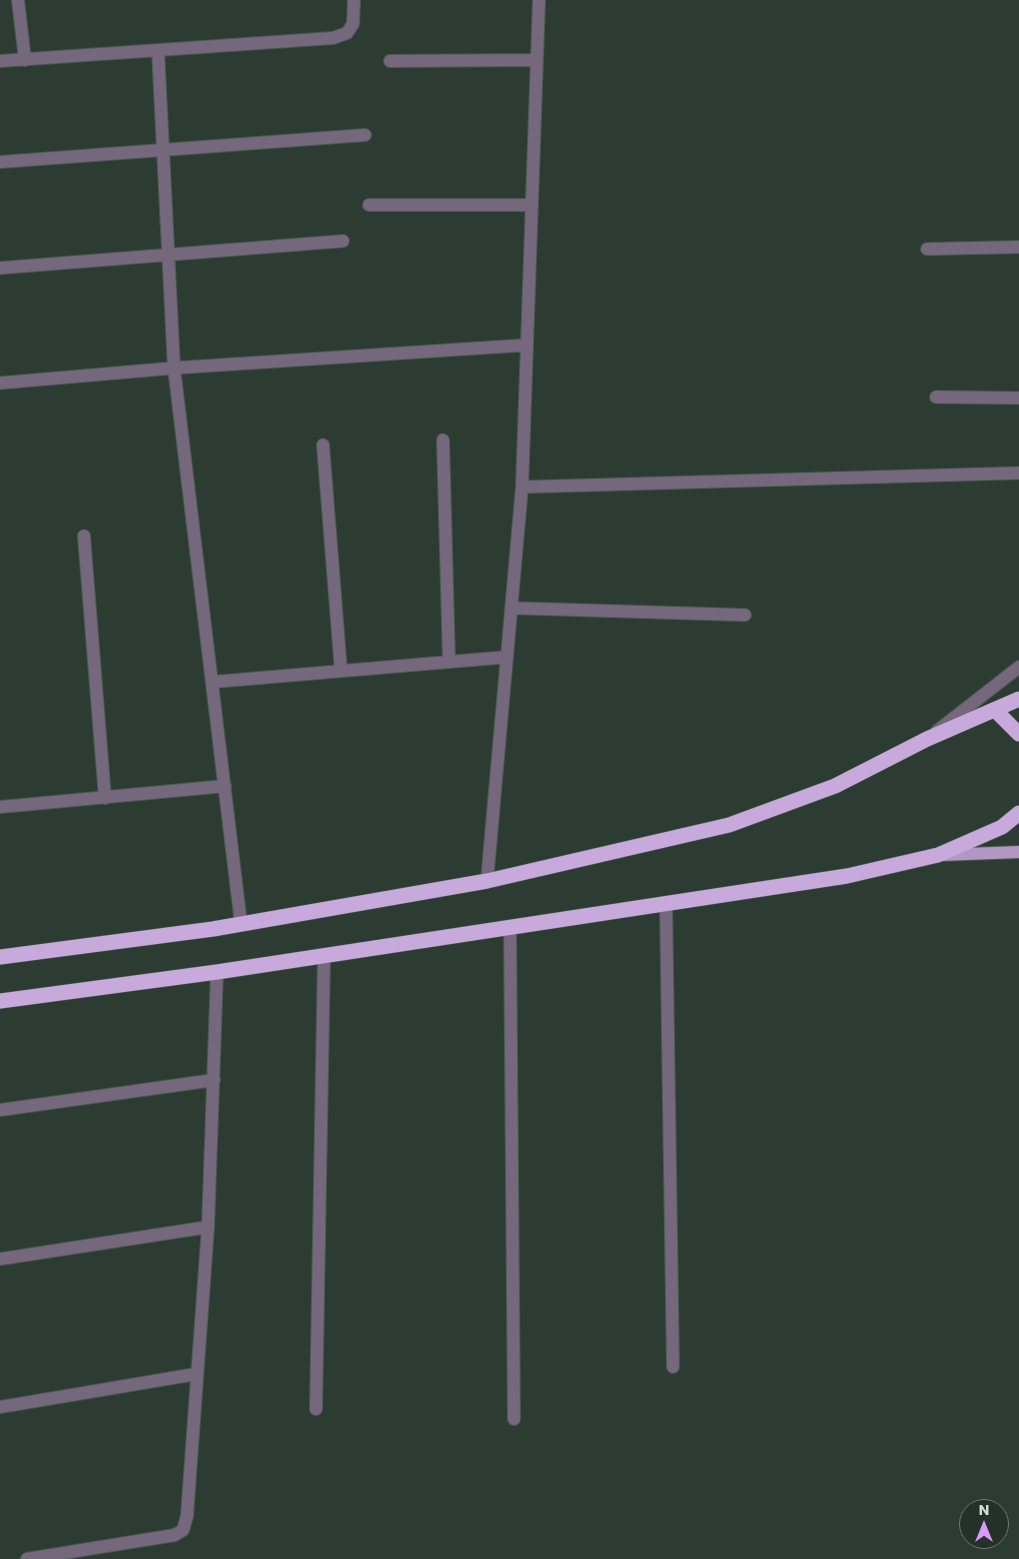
<!DOCTYPE html>
<style>
body{margin:0}
#map{position:relative;width:1019px;height:1559px;overflow:hidden;background:#2d3c33;font-family:Poppins,sans-serif}
canvas{display:block}
.north{position:absolute;left:959px;top:1499px;width:50px;height:50px;box-sizing:border-box;background:#243129;border:1px solid #6b766f;border-radius:50%;rotate:0deg;font-size:14px;font-weight:700;line-height:20px;text-align:center;color:#d5ddd8}
.north::after{content:'';display:block;margin:auto;width:18px;height:22px;background:#d69bfa;clip-path:polygon(50% 0,100% 100%,50% 72%,0 100%)}
</style>
<div id="map">
<canvas width="1019" height="1559"></canvas>
<div class="north">N</div>
</div>
<script>
const context = document.querySelector('canvas').getContext('2d');
context.lineJoin = 'round';
const poly = rows => new Path2D(rows.map(r => 'M' + r).join(''));
function trace(path, color, width, dash) { context.strokeStyle = color; context.lineWidth = width; context.lineCap = dash ? 'butt' : 'round'; context.setLineDash(dash || []); context.stroke(path); }
const minor = poly([
 [18,0,25,60],
 [158,50,174,368,241,924],
 [0,61,333,38,347,33,353,24,354,0],
 [390,61,537,60],
 [0,162,365,135],
 [369,205,532,205],
 [927,249,1019,247],
 [0,268,343,241],
 [0,383,174,368,527,345],
 [936,397,1019,398],
 [443,440,449,661],
 [323,445,341,671],
 [522,487,1019,473],
 [84,536,105,798],
 [511,608,745,615],
 [212,682,507,657],
 [937,731,1019,667],
 [0,807,225,786],
 [487,881,522,487,539,0],
 [666,904,673,1367],
 [510,927,514,1419],
 [0,1110,214,1080],
 [0,1259,208,1227],
 [0,1407,196,1374],
 [316,1409,324,956],
 [27,1559,175,1535,183,1530,187,1516,208,1227,217,972]
]);
const major = poly([
 [941,855,1019,852]
]);
const highway = poly([
 [995,710,1019,734],
 [0,957,213,929,487,881,729,825,835,786,927,739,1019,699],
 [0,1001,217,972,847,876,938,855,1002,827,1019,813]
]);
trace(minor, '#4b5951', 14);
trace(major, '#4b5951', 14);
trace(highway, '#4b5951', 16);
trace(minor, '#75687d', 12);
trace(major, '#b197c1', 12);
trace(highway, '#c8a9dc', 15);
</script>
